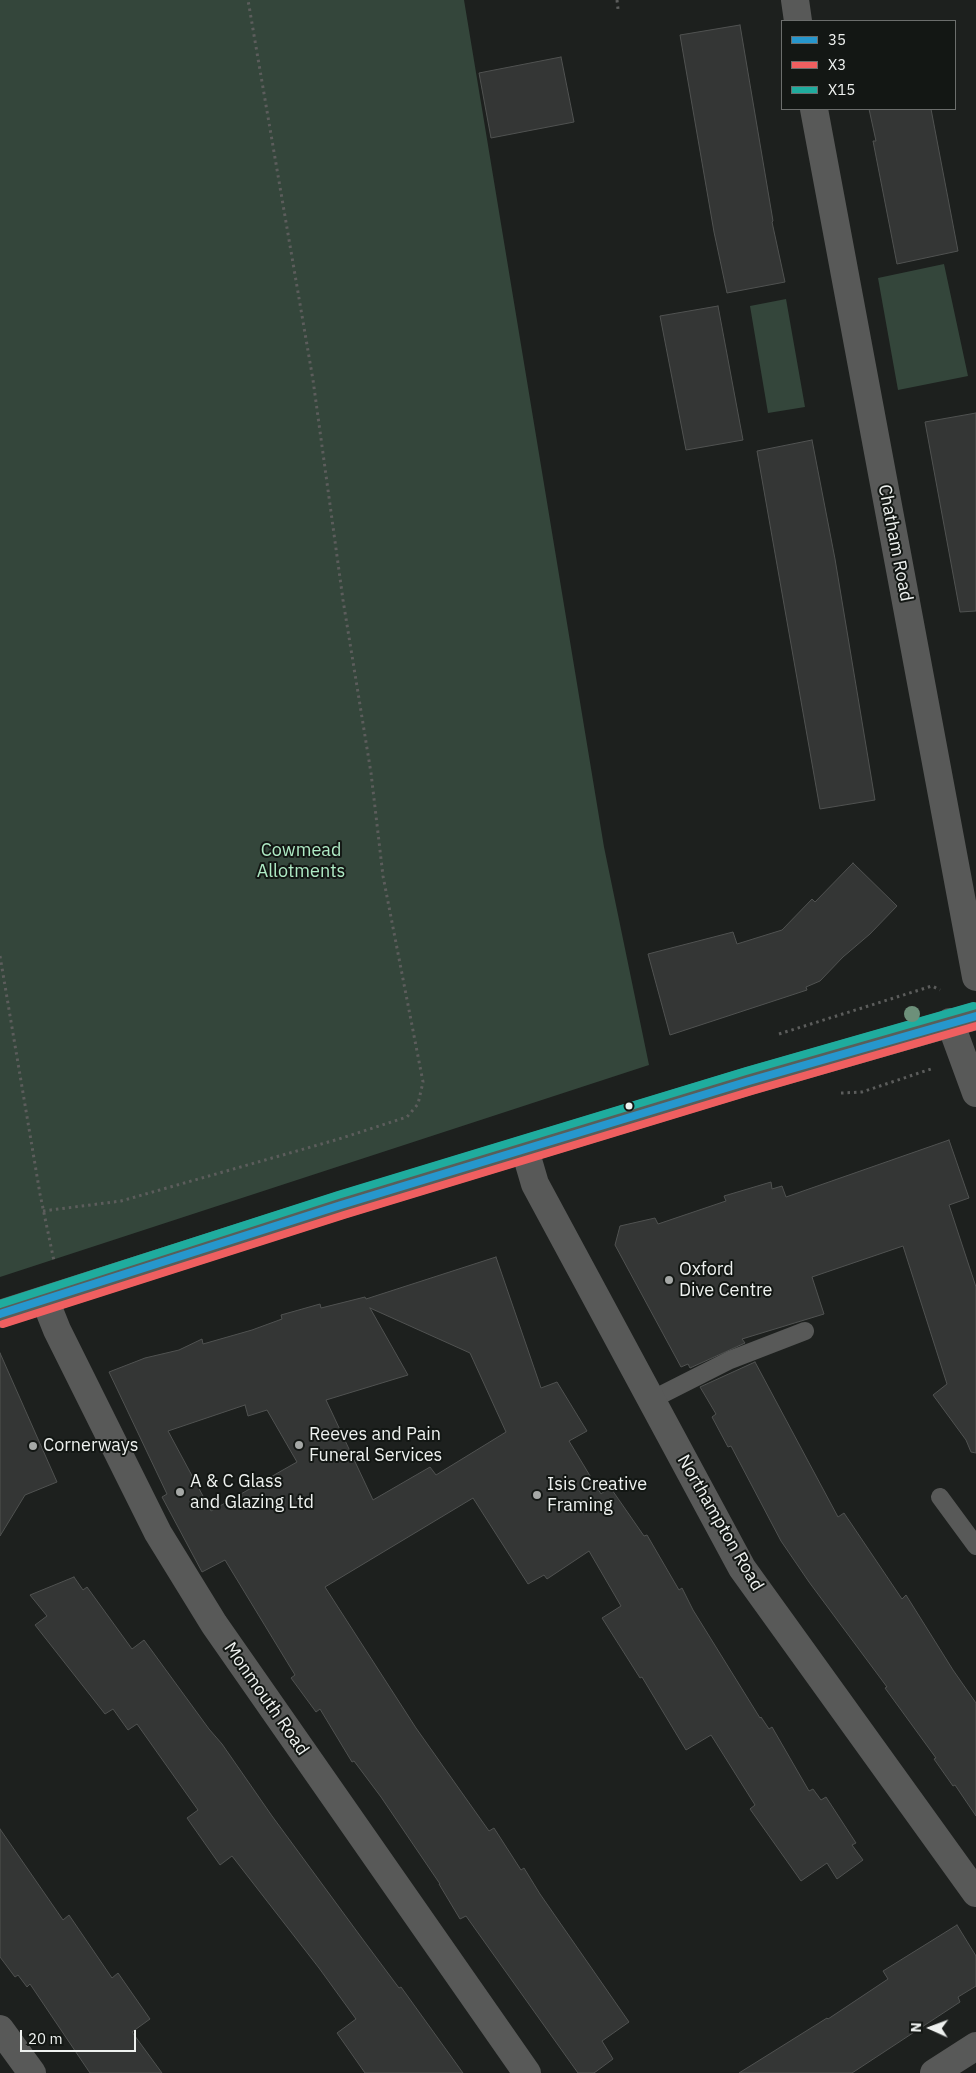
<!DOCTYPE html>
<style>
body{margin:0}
#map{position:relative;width:976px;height:2073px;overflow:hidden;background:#1d201e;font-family:"IBM Plex Sans",sans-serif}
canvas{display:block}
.legend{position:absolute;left:781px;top:20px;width:175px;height:90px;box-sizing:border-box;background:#131714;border:1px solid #6b6e6c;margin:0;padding:6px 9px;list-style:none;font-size:15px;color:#eef1ef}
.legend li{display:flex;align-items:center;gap:10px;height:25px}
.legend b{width:25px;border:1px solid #6b6e6c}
.north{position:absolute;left:906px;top:2003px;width:50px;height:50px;-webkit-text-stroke:4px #131714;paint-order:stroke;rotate:272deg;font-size:14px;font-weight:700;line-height:20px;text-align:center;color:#eef1ef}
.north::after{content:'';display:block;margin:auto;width:18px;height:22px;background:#eef1ef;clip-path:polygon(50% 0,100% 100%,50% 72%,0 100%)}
.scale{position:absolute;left:20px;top:2030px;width:116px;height:22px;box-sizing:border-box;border:2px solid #eef1ef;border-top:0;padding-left:6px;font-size:15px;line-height:18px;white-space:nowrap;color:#eef1ef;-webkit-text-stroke:4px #131714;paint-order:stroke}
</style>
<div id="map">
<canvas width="976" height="2073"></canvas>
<ul class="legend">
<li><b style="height:6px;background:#2697cd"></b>35</li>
<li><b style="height:6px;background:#ef5f60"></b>X3</li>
<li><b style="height:6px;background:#1fac9e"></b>X15</li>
</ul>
<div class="north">N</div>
<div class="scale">20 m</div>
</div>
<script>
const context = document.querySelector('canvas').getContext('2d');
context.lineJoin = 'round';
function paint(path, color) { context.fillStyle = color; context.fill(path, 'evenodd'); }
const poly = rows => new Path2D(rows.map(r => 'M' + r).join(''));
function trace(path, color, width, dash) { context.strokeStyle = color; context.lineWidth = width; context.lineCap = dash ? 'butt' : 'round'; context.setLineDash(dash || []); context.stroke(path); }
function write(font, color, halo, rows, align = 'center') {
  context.font = font + ' "IBM Plex Sans",sans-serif'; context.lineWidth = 4; context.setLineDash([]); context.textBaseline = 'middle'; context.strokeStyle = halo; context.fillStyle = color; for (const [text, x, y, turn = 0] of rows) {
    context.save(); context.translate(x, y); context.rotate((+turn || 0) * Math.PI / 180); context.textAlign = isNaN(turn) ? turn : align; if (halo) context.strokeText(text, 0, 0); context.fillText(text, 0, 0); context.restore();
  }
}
const green = poly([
 [0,0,464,0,604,847,649,1065,0,1277],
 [944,264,968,376,898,390,878,278],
 [786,299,805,407,768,413,750,306]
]);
const building = poly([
 [740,25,773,221,772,222,785,282,727,293,714,232,680,35,740,25],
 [561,57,574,122,491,138,479,73,561,57],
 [869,109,931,109,958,251,897,264,873,141,876,141,869,109],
 [718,306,743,440,686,450,660,316,718,306],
 [976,413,976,611,960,612,925,422,976,413],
 [812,440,835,559,875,800,820,809,757,451,812,440],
 [853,863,897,906,870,934,843,957,820,981,806,987,807,990,670,1035,648,954,733,932,737,944,782,930,812,899,815,902,853,863],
 [949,1140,969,1198,949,1205,976,1287,976,1453,971,1452,966,1440,933,1395,947,1384,903,1246,812,1277,824,1314,742,1339,745,1343,690,1368,688,1364,681,1367,615,1245,620,1226,655,1218,658,1224,726,1201,724,1196,771,1182,772,1189,782,1186,786,1197,949,1140],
 [496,1257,541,1388,557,1382,587,1431,569,1441,601,1494,610,1487,644,1536,647,1535,679,1590,682,1588,693,1610,760,1718,761,1717,769,1729,772,1727,809,1791,813,1789,821,1800,826,1797,856,1843,852,1845,863,1860,837,1879,827,1863,801,1881,750,1809,755,1805,711,1735,686,1750,642,1677,640,1678,602,1618,621,1606,589,1551,547,1579,544,1575,528,1584,473,1498,325,1587,416,1728,489,1831,494,1828,521,1870,524,1868,540,1894,629,2022,602,2041,613,2059,594,2073,578,2073,466,1916,460,1919,439,1884,440,1884,381,1797,354,1761,352,1762,320,1709,316,1712,291,1678,295,1675,225,1560,202,1572,162,1497,167,1494,109,1372,145,1358,179,1350,202,1339,203,1344,252,1330,282,1319,281,1315,320,1304,321,1308,365,1297,366,1299,496,1257],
 [370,1308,470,1353,506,1432,436,1475,430,1467,373,1500,326,1400,408,1375,370,1308],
 [245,1405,248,1416,267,1410,297,1462,211,1511,168,1431,245,1405],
 [0,1353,57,1482,25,1495,0,1536,0,1353],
 [755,1362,838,1517,844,1513,902,1599,906,1595,953,1670,976,1703,976,1816,955,1785,953,1786,934,1759,936,1758,885,1688,887,1687,809,1582,781,1541,731,1446,728,1447,712,1417,716,1414,700,1387,755,1362],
 [74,1577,83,1590,87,1587,132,1649,144,1640,209,1729,222,1744,272,1816,361,1937,399,1988,401,1987,463,2073,365,2073,337,2033,356,2019,319,1968,232,1856,220,1865,187,1818,198,1810,137,1724,128,1730,113,1709,105,1714,35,1625,47,1616,30,1595,74,1577],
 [0,1829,63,1920,69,1915,112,1978,118,1973,150,2019,132,2032,162,2073,90,2073,30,1984,27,1987,18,1975,15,1977,0,1957,0,1829],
 [957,1925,976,1956,976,1986,958,1997,960,2002,852,2073,739,2073,827,2018,828,2019,888,1979,883,1971,957,1925]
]);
const path = poly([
 [617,0,618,9],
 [0,956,40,1194,54,1261],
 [779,1034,932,986,940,990],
 [841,1093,862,1092,931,1069],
 [43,1211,121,1201,339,1139,407,1117,418,1104,423,1082,383,876,371,773,343,600,313,380,248,0]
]);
const lane = poly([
 [651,1400,730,1360,805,1331],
 [940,1497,976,1546]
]);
const street = poly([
 [795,0,798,21],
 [814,109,976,977],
 [950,1022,976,1093],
 [525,1150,535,1184,742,1568,976,1893],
 [45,1300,57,1330,158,1533,214,1624,527,2073],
 [0,2029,32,2073],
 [934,2073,976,2046]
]);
const primary = poly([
 [0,1314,341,1205,749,1081,976,1016]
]);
const bus1 = poly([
 [0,1314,341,1205,749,1081,976,1016]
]);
const bus2 = poly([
 [3,1324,344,1215,752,1091,976,1026]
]);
const bus3 = poly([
 [0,1304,338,1195,746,1071,973,1006]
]);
const trees = [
 [912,1014]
];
const markers = [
 [629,1106,4.5,"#eef1ef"],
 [669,1280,5,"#a5a8a6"],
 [299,1445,5,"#a5a8a6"],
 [33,1446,5,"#a5a8a6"],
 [180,1492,5,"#a5a8a6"],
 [537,1495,5,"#a5a8a6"]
];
const streetNames = [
 ["Chatham Road",895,543,79],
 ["Northampton Road",720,1523,60],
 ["Monmouth Road",266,1699,55]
];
const parkNames = [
 ["Cowmead",301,851],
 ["Allotments",301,872]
];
const poiNames = [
 ["Oxford",679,1270],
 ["Dive Centre",679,1291],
 ["Reeves and Pain",309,1435],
 ["Funeral Services",309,1456],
 ["Cornerways",43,1446],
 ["A & C Glass",190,1482],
 ["and Glazing Ltd",190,1503],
 ["Isis Creative",547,1485],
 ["Framing",547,1506]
];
paint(green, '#34463b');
paint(building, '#343635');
trace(building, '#505251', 1);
trace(path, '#5c5d5c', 3, [2.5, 4]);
trace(lane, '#585958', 18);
trace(street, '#585958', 28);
trace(primary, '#585f5a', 28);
trace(bus1, '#2697cd', 8);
trace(bus2, '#ef5f60', 8);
trace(bus3, '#1fac9e', 8);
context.fillStyle = '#6d907a';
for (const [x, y] of trees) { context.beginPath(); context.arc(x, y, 8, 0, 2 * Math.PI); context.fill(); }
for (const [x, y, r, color] of markers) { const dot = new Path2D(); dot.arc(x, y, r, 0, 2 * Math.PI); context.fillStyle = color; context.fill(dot); trace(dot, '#131714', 2); }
write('18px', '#eef1ef', '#131714', streetNames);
write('18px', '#afebc5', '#131714', parkNames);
write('18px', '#eef1ef', '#131714', poiNames, 'left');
</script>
